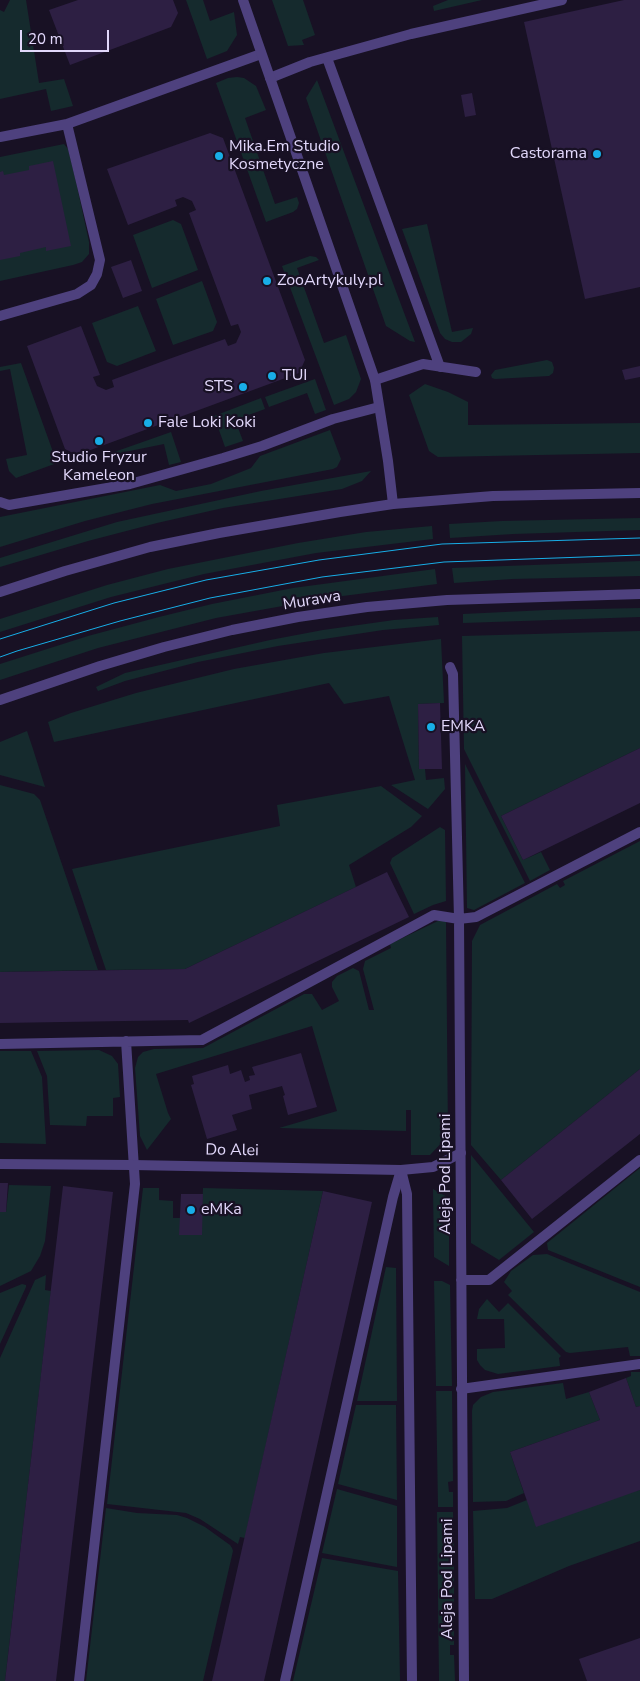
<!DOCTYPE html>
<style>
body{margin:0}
#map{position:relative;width:640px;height:1681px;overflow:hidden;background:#181124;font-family:"Nunito Sans",sans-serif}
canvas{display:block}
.scale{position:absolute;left:20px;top:30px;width:89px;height:22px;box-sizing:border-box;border:2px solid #e2d8fb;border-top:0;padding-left:6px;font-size:15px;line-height:18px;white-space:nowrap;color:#e2d8fb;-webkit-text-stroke:4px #181124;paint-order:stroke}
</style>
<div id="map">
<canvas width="640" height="1681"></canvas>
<div class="scale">20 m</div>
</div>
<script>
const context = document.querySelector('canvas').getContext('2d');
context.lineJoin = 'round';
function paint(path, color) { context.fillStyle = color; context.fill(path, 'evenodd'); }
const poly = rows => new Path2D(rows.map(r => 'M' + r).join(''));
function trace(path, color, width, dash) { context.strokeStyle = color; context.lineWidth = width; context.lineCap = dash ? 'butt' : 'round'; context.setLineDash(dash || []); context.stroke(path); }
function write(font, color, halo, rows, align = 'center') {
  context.font = font + ' "Nunito Sans",sans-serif'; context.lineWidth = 4.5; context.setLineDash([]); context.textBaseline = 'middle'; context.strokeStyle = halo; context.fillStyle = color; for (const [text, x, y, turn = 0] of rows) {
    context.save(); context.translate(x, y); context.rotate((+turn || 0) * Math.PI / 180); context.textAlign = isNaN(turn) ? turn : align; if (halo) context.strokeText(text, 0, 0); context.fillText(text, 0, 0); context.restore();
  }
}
const green = poly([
 [10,0,26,0,39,83,64,79,73,106,51,111,46,89,0,99,0,10,4,12],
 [186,0,203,0,210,21,234,12,237,35,227,51,207,59],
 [272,0,303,0,315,35,302,40,304,45,288,46],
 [448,0,482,0,434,11,433,6],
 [237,77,244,78,256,86,266,110,245,118,275,204,297,197,299,203,297,209,293,212,266,222,216,83,228,78],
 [317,80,415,342,410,341,386,326,306,98],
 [64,144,68,149,75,177,89,242,89,254,82,262,73,265,0,281,0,157],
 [173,220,181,224,198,270,152,288,133,235],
 [427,224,452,332,473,328,471,334,461,342,452,342,445,339,440,333,402,229],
 [310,256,316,257,319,260,297,268,324,343,346,335,361,379,356,392,349,399,334,405,282,266],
 [202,281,217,322,213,331,173,345,156,299],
 [138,306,156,351,117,366,107,362,92,323],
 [547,360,552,362,554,368,553,373,549,376,495,379,492,378,491,375,495,370],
 [21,363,57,463,16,478,9,471,6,459,27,455,10,369,0,371,0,367],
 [315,379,326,410,315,414,307,393,269,407,265,397],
 [425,384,448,392,468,402,468,425,640,423,640,453,438,457,429,451,409,395],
 [261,398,265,409,235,420,243,441,225,447,214,416],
 [330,430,341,459,337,467,333,469,152,504,85,521,0,547,0,517,160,485,176,491,211,484,251,468,260,456],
 [171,432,181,462,169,465,164,444,100,457],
 [371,471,362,481,342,489,223,508,157,523,88,541,0,567,0,558,117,522,261,491],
 [640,518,640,530,513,534,450,538,449,524,502,521],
 [432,526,433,539,316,553,204,574,111,597,0,632,0,619,107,585,168,569,298,543,366,532],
 [640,561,640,576,512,579,454,583,452,568],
 [435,569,437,584,327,598,216,618,98,648,0,680,0,664,88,636,159,617,212,604,293,588],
 [640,608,640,617,463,623,463,614,547,610],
 [438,617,439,625,383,630,278,646,198,662,125,681,98,691,96,687,125,673,270,640,323,630,394,620],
 [640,631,640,748,501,816,523,860,541,852,550,870,530,881,464,749,462,636],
 [441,639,444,703,418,704,419,769,425,769,426,780,444,778,445,789,428,809,391,785,415,780,389,696,344,704,329,683,54,742,48,722,71,713,136,693,234,669,324,653],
 [27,731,33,749,45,787,0,775,0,742],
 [465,764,525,883,474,910,467,908],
 [0,785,34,794,40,800,98,970,0,972],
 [381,786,422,816,411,827,349,865,356,887,185,969,106,970,72,869,280,826,277,805],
 [440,827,445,830,446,901,433,905,414,914,390,863,392,858],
 [640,841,640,1069,501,1180,471,1145,472,941,480,925,557,884,560,888,565,885,563,881],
 [440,920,446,922,448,1136,430,1155,411,1155,411,1110,406,1110,406,1131,279,1128,337,1111,312,1026,156,1074,168,1113,171,1119,147,1150,140,1136,135,1068,138,1057,143,1052,154,1049,203,1048,304,994,312,994,322,1010,339,1001,332,987,332,982,337,976,353,968,359,971,369,1010,374,1010,363,969,365,961,391,948,390,944],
 [99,1050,112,1056,118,1064,120,1097,113,1098,113,1116,87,1116,86,1126,50,1125,47,1076,37,1051],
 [0,1051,31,1051,42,1077,46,1144,0,1143],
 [471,1155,534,1232,499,1260,471,1243],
 [640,1168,640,1287,548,1250,547,1243],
 [9,1185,51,1186,45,1241,40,1256,31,1271,0,1286,0,1212,6,1212],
 [143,1188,159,1188,159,1200,173,1201,173,1218,180,1218,180,1235,201,1235,203,1188,323,1191,245,1538,240,1537,238,1544,200,1519,186,1513,107,1504],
 [433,1189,449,1198,449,1266,434,1257],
 [547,1254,640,1292,640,1356,630,1356,628,1347,570,1353,566,1352,508,1295,512,1291,504,1282,511,1271,533,1255],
 [386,1267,396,1268,397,1401,357,1401],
 [46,1275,45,1290,51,1291,5,1681,0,1681,0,1358,35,1280],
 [434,1281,442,1281,450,1285,452,1386,436,1386],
 [22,1284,26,1285,26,1287,0,1344,0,1293],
 [487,1299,499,1312,508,1303,561,1356,559,1358,560,1366,498,1374,485,1370,480,1365,477,1360,477,1349,505,1348,504,1319,477,1319,479,1309],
 [631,1372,640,1372,640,1406,636,1407,626,1378,631,1376],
 [563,1383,566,1399,589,1392,600,1420,510,1452,524,1493,506,1501,473,1502,472,1411,473,1405,481,1397,493,1392],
 [436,1391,452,1391,453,1481,448,1482,449,1492,453,1492,453,1507,438,1507],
 [356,1405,396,1405,397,1500,338,1484],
 [337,1489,397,1506,397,1567,322,1553],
 [640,1490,640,1541,569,1566,492,1599,475,1599,473,1511,507,1508,527,1500],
 [106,1508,137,1513,177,1515,187,1518,205,1527,230,1545,232,1548,233,1551,203,1681,86,1681],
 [437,1512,453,1512,454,1549,449,1549,449,1559,454,1559,454,1609,449,1609,449,1619,454,1619,454,1645,450,1645,450,1655,454,1655,455,1681,439,1681],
 [322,1558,398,1571,400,1681,293,1681]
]);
const building = poly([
 [78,0,173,0,178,13,171,27,70,65,49,10],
 [624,0,640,0,640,287,585,299,524,22],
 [472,93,476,115,465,117,461,95],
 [210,133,223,138,305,360,299,373,77,455,65,449,27,346,81,326,100,375,93,377,97,386,106,390,114,387,112,380,169,359,225,339,228,346,236,343,241,332,238,324,231,326,189,213,196,210,192,201,183,197,175,200,177,206,128,225,107,169],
 [53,161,71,246,46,251,46,247,20,253,20,256,0,260,0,172,3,171,4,175,29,170,29,166],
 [131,260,142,291,123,298,111,267],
 [640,366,640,377,625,380,622,370],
 [440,703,442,769,419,769,418,704],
 [640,748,640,803,523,860,501,816],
 [387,872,409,917,189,1023,188,1020,0,1023,0,972,185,969],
 [301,1053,317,1107,288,1115,283,1096,285,1095,282,1086,249,1095,252,1109,232,1115,237,1130,207,1139,191,1085,194,1084,192,1076,228,1065,230,1074,241,1070,245,1082,250,1080,249,1076,255,1075,252,1067],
 [640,1069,640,1134,532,1219,501,1180],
 [0,1183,8,1183,6,1212,0,1212],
 [63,1186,113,1192,56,1681,5,1681],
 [323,1191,372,1202,264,1681,212,1681],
 [181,1194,203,1194,202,1235,179,1235],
 [626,1378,636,1407,640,1406,640,1490,536,1527,510,1452,600,1420,589,1392],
 [640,1638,640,1681,587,1681,579,1659]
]);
const service = poly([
 [327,58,440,367],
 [270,78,310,62,411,34,562,0],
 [0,137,67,124,261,54],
 [0,316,77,294,91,285,97,274,100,260,67,124],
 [375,380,423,364,476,372],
 [0,502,9,505,130,484,223,458,262,446,333,419,379,407]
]);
const pedestrian = poly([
 [450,667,453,674,459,919,464,1681],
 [0,1044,202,1040,434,915,459,919,476,917,640,832],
 [461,1280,489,1280,640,1160],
 [461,1389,640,1364],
 [79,1681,135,1184,126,1041],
 [285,1681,393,1197,401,1170]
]);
const minor = poly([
 [243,0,375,380,388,461,393,504],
 [0,1164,133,1165,401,1170,433,1167,461,1153],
 [401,1170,407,1194,412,1681]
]);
const tertiary = poly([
 [0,592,65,571,150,547,219,533,340,512,393,504,493,496,640,493],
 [0,700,100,666,164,647,232,630,298,617,367,607,447,600,640,594]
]);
const tram = poly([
 [0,639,114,603,206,580,319,560,442,544,640,538],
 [0,657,17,651,120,621,210,598,322,577,444,562,640,555]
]);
const markers = [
 [597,154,5,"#18aee7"],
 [219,156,5,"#18aee7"],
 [267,281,5,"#18aee7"],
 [272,376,5,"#18aee7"],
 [243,387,5,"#18aee7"],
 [148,423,5,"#18aee7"],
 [99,441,5,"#18aee7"],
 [431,727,5,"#18aee7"],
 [191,1210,5,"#18aee7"]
];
const poiNames = [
 ["Mika.Em Studio",229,147],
 ["Kosmetyczne",229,165],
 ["Castorama",587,154,"right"],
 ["ZooArtykuly.pl",277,281],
 ["TUI",282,376],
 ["STS",233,387,"right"],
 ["Fale Loki Koki",158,423],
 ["Studio Fryzur",99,458,"center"],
 ["Kameleon",99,476,"center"],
 ["EMKA",441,727],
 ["eMKa",201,1210]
];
const streetNames = [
 ["Murawa",312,601,-9],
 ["Do Alei",232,1151,1],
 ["Aleja Pod Lipami",446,1174,-90],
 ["Aleja Pod Lipami",448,1579,-90]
];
paint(green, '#152a2d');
paint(building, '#2d1f43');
trace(service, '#4e417e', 10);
trace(pedestrian, '#4e417e', 10);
trace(minor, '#4e417e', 10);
trace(tertiary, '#4e417e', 10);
trace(tram, '#18aee7', 1);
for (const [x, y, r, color] of markers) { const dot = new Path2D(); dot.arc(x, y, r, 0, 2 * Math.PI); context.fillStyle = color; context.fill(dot); trace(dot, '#181124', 2); }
write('16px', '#e2d8fb', '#181124', poiNames, 'left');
write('16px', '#e2d8fb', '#181124', streetNames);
</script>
